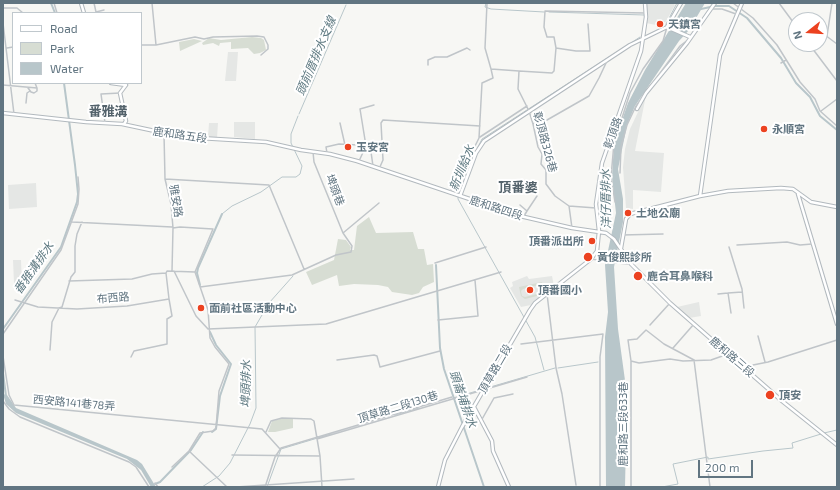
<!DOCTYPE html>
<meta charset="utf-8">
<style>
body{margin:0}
#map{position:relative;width:840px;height:490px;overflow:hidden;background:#f7f7f4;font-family:"Exo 2",sans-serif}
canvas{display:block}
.frame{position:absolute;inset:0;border:4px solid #617581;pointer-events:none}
.legend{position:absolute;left:12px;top:12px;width:130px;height:72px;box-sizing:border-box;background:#fff;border:1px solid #c0c8cd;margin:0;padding:5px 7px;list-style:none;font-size:12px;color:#617581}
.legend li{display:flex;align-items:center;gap:8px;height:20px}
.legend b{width:20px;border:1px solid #c0c8cd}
.north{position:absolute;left:788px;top:12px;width:40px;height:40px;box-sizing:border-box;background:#fff;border:1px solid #c0c8cd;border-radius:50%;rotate:253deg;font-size:11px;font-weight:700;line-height:16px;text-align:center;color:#617581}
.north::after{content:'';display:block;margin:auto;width:14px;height:18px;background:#ec4220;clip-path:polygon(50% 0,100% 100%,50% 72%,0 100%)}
.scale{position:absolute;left:698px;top:460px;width:55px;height:18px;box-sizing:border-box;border:2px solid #617581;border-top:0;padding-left:5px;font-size:12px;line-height:14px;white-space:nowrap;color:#617581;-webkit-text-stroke:3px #fff;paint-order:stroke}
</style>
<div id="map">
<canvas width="840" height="490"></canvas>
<div class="frame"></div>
<ul class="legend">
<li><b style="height:5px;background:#fff"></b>Road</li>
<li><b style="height:11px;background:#d7ddd3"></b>Park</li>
<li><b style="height:11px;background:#b8c6ca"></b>Water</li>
</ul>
<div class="north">N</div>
<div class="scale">200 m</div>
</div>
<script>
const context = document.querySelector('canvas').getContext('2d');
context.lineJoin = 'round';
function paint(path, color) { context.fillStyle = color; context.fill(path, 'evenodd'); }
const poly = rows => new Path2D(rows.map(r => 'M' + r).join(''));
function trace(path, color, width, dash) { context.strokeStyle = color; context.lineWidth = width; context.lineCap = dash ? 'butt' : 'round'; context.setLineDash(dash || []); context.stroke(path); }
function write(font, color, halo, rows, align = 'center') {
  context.font = font + ' "Exo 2","Noto Sans TC",sans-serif'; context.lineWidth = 4; context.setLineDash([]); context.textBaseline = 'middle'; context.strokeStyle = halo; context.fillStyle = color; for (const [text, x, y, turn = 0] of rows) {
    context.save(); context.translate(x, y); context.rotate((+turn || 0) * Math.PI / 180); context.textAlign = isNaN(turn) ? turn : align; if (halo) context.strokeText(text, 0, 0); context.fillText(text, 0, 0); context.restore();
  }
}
const built = poly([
 [645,3,673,3,675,5,665,23,657,19,656,25,646,23],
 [228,52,238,52,236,81,225,81],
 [646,95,635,151,664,153,661,192,633,190,633,209,626,208,623,167,625,149,630,129],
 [234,122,255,122,255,139,234,137],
 [209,123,218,123,217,138,208,137],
 [36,183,37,207,9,209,8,185],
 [13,260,21,260,22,286,14,283],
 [527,276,529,279,552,276,554,286,531,305,521,307,510,288,513,286,512,282],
 [699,302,701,316,689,318,677,307]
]);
const green = poly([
 [252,37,261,38,264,40,266,50,260,53,254,54,248,48,231,49,231,42,220,43,219,46,213,43,203,45,202,43,209,38,221,40],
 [194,39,202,41,180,51,179,42],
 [369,217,376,233,413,232,418,249,424,249,427,265,433,264,434,282,423,287,419,293,412,295,392,292,388,287,378,285,354,284,339,286,337,275,312,285,306,272,334,260,338,239,346,240,351,247,350,250,354,250,357,226],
 [542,282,543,290,541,295,525,299,521,296,519,287],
 [539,285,542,289,541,293,525,297,522,296,521,291,523,289],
 [280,419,293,419,293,428,275,432,268,432,272,421]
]);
const water = poly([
 [686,3,705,3,689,30,679,41,635,106,627,125,618,169,623,199,623,222,614,267,618,329,627,395,625,487,606,487,605,337,608,312,605,265,616,213,612,177,614,143,628,103,645,70],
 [3,394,7,395,16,408,137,460,142,464,156,487,151,487,141,470,127,459,16,413,6,404]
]);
const stream = poly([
 [486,3,485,7,491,9,544,12],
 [549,12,644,15],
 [666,24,677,3],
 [631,43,640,37],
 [299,114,346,5],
 [478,147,482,139,626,46],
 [459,194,469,169],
 [458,197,458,199,535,337,544,370],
 [222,214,232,206,261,192,282,177,296,177,300,174,302,166,291,143,291,134,298,116],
 [558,368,598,362],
 [453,398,555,368],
 [395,415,419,408],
 [824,433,837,430],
 [202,487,219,476,230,463,250,424,256,408,255,327,269,303,293,276],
 [267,487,281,449,331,434],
 [662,487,678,484,673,464,708,457,708,459,763,451,793,448,792,443,821,434]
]);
const canal = poly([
 [51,3,55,13],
 [701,9,715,6,729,6,747,18,781,58,796,83,810,97,820,116,837,130],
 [436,265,440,348,444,369,484,487],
 [200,285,197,273,198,268,222,214],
 [3,329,61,247,77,202,78,194,75,165,64,83],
 [210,332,216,345,231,364,220,396,216,429,212,432],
 [3,373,6,396],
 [155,484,160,482,191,450,203,432]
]);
const street = poly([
 [54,3,57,13],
 [94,3,96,12,104,10],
 [152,3,156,45],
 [487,3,485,48,491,69,519,71,552,73,554,71,556,48,554,37,547,37,544,27,545,11,645,13],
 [733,3,753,18,777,45,800,82,815,99,820,111,837,126],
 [779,3,796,26],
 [3,8,17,8,23,13],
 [712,9,722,9,736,14],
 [3,23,14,114],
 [825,35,837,44],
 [827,36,832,3],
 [809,44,837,81],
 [141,45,156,45,195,37,204,39,213,37,257,36,264,37,268,45,268,49,261,55],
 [7,48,13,47],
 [556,48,576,51,590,51,588,24],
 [781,63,786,60],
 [428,65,428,60,435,57,447,57,467,48,470,50],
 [519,71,518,89,529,111,533,124,538,147,542,154,541,164,546,170,546,184,555,196,569,206,596,208],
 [35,83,37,88],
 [3,85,37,88],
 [28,88,31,92,34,93,37,91,37,88],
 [26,103,27,93,30,91],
 [821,111,837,99],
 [105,123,101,94,120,93],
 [340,123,345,145],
 [533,124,547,120,589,96,599,78,607,61],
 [164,134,165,179,171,204,173,228,172,271],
 [480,137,527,106],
 [313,152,314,162,343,233],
 [472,152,479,138,482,83,493,78,491,69],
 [327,153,326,147,339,144,358,145,365,148],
 [359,161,366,146,360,109,374,105],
 [373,166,371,152,376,151],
 [379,169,383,160,381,123,383,120,480,126],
 [620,173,621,147,627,125,636,106,680,46,689,39],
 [165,179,269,185,304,269],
 [450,193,466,151],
 [615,202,611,177,614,143,630,93,643,69,663,41,667,27],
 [520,205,527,211,524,216],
 [569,206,572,228],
 [527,211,537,196],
 [72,222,172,227],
 [622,235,663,234],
 [737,245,787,242,800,245,812,244],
 [729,247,742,289,744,308],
 [591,259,604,261],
 [435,263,486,247],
 [616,263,630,264],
 [174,271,196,316,208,329,326,324,501,272],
 [69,281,132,279,152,274,166,273],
 [200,287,292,275,336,255,351,252,352,246,343,233,379,203],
 [547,294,556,368,562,394,576,485],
 [718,294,728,293],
 [15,300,38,307,77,309,127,306,169,299,166,273,167,271,195,272],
 [731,313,728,293,742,292],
 [438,320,478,316,475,280],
 [650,325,670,303],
 [3,334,61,250,78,204,79,189,78,177],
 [758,336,765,362],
 [521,344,603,334,600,357,600,487],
 [673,348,694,324],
 [50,350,52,322,59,308,62,307,71,277,75,272,75,246,77,234,82,222],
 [3,356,9,395,14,405,262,429,280,449],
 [131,357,134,351,167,344,167,319,172,316,169,299],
 [337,360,374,355,377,356,380,367,440,351],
 [631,361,639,363,670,359,683,361,711,360,728,354],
 [743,367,768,362,837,340],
 [3,401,9,409,20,417,129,462,136,467,149,487],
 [481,421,494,398,513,394],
 [266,432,271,421,282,418,311,419,314,421,320,456,322,487],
 [317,439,527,377],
 [189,451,227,487],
 [232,455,320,456],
 [172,467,189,451,200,433,213,431,216,428,219,391,229,364,215,347,210,338,208,310,195,272,213,229,180,227,173,228],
 [155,483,158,487],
 [236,487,354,479],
 [265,487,275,457,281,448,452,397],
 [631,487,631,361,628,340,637,339,646,330,664,344,694,360,710,487]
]);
const secondary = poly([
 [81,3,84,13],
 [667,27,690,37],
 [111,83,126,85],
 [637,109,646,93,687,43,715,3],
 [3,113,86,122,122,124,183,137,266,142,301,150,330,154,357,161,520,216,572,228,606,233,614,239,631,264,670,303,782,401,837,445],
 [124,124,126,121,120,93,126,85],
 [798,194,837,324],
 [460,196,476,153,484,141,630,45,667,27,681,3],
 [700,196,720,55,742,3],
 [621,248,626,219,630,214,700,196,728,191,781,188,793,189,811,202,837,207],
 [474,407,492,441,493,451,509,487],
 [438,487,445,460,462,427,530,310,535,303,591,259,597,251,599,231,596,204,602,163,641,51,646,17,645,3]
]);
const markers = [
 [660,24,4,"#ec4220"],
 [764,129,4,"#ec4220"],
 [348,147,4,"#ec4220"],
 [628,213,4,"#ec4220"],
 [592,241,4,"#ec4220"],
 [588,257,5,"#ec4220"],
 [638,276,5,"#ec4220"],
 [530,290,4,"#ec4220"],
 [201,308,4,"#ec4220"],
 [770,395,5,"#ec4220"]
];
const poiNames = [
 ["天鎮宮",668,24],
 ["永順宮",772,129],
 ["玉安宮",356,147],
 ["土地公廟",636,213],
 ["頂番派出所",584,241,"right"],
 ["黃俊熙診所",597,257],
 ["鹿合耳鼻喉科",647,276],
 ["頂番國小",538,290],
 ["面前社區活動中心",209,308],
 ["頂安",779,395]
];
const streetNames = [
 ["彰頂路",613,133,-70],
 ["鹿和路五段",180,135,8],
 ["彰頂路326巷",545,142,75],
 ["埤頭巷",335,190,69],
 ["雅安路",176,201,81],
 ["鹿和路四段",496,208,18],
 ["布西路",113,298,-5],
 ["鹿和路三段",732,357,41],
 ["頂草路二段",495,369,-60],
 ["西安路141巷78弄",74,403,5],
 ["頂草路二段130巷",398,407,-17],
 ["鹿和路三段633巷",623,424,-90]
];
const waterNames = [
 ["頭前厝排水支線",316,56,-67],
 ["新圳給水",462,168,-68],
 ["洋仔厝排水",606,199,-91],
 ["番雅溝排水",34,268,-55],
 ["埤頭排水",246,384,-89],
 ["頭崙埔排水",463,399,71]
];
const quarterNames = [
 ["番雅溝",108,112],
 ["頂番婆",518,188]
];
paint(built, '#e5e7e5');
paint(green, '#d7ddd3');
paint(water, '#b8c6ca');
trace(stream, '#b8c6ca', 1);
trace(canal, '#b8c6ca', 2);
trace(secondary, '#b2b9be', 4.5);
trace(street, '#c0c5c9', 1.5);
trace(secondary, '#fff', 2.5);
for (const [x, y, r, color] of markers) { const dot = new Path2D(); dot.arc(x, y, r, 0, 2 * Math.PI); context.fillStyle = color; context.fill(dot); trace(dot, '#fff', 1.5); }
write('bold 11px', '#617581', '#fff', poiNames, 'left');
write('11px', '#617581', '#fff', streetNames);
write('italic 12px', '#607b83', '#fff', waterNames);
write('bold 13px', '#53626b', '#fff', quarterNames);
</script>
